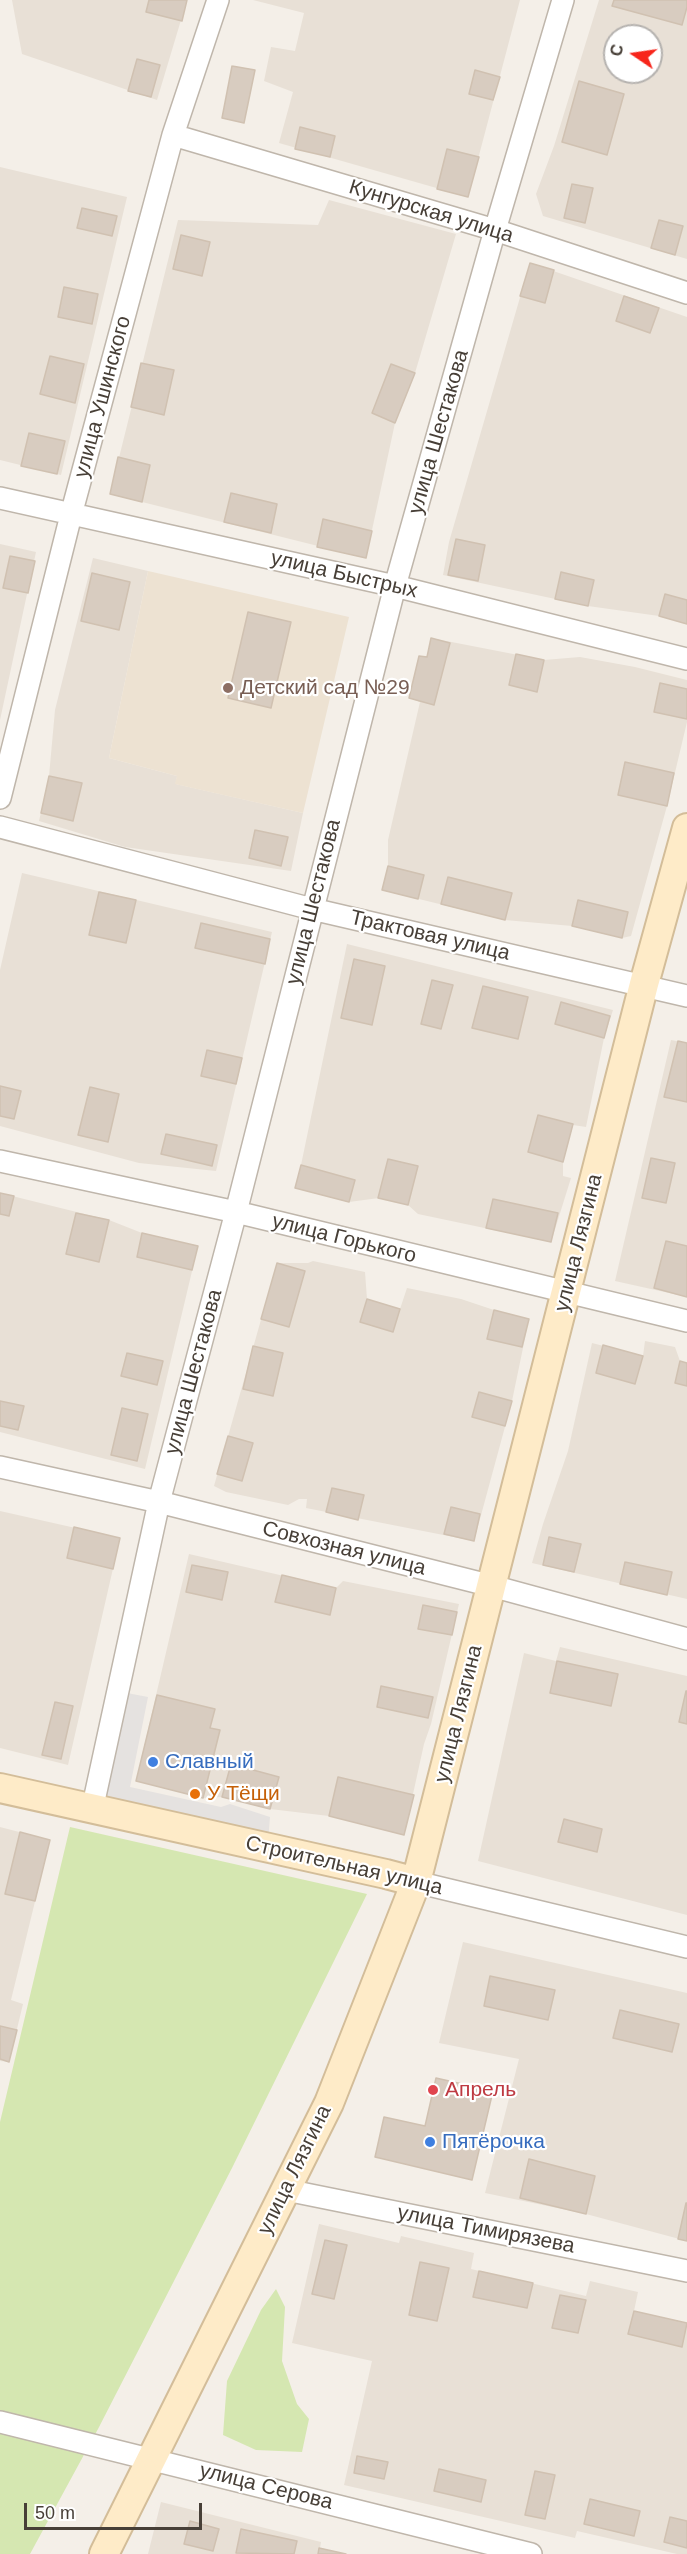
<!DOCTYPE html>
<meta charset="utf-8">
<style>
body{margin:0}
#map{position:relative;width:687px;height:2554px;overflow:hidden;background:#f4efe8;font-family:Arial,sans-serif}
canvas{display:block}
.north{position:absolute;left:603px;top:24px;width:60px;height:60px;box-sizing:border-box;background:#fff;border:2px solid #b5b2af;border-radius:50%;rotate:283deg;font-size:16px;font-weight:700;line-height:24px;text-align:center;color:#473f37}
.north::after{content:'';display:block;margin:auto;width:21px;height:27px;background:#f7251b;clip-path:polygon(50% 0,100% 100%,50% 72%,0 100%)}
.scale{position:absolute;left:24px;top:2503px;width:178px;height:27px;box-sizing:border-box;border:3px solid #473f37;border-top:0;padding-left:8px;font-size:18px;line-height:21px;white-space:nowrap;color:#473f37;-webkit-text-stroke:4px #fff;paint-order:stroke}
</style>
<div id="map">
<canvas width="687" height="2554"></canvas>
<div class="north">С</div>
<div class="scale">50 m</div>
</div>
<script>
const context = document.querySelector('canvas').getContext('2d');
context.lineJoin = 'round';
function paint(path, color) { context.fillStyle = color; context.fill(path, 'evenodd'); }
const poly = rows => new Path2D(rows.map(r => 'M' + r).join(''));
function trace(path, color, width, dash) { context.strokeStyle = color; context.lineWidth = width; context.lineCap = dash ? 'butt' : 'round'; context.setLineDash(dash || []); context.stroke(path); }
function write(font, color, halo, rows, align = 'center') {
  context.font = font + ' Arial,sans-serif'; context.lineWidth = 4.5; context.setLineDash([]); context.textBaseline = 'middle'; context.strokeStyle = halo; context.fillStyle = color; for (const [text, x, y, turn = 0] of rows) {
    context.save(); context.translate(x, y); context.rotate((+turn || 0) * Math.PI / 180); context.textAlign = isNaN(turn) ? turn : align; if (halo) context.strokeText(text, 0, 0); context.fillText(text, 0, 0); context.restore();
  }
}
const residential = poly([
 [12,0,187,0,157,100,22,54],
 [253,0,520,0,468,197,279,143,293,92,264,81,271,47,295,51,304,13],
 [599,0,687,0,687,259,543,216,536,194,554,146],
 [615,36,651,36,651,72,615,72],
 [0,167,127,197,61,475,0,460],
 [329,200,456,234,415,373,395,423,366,558,110,494,178,220,318,225],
 [530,263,687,317,687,624,659,616,588,606,443,575,449,542],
 [0,544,36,552,0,720],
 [93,558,148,571,109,758,177,776,176,784,303,813,291,871,125,847,39,821,49,776,55,710],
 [431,638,544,660,580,657,635,667,687,680,687,722,667,806,631,936,622,938,572,926,505,920,382,890,388,866,388,840,420,702,409,698,419,656,427,657],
 [22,873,272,932,216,1171,139,1163,0,1126,0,970],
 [347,944,613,1010,604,1038,586,1127,573,1125,563,1162,563,1176,571,1178,551,1242,418,1214,408,1205,379,1198,349,1202,301,1165],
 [671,1040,687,1043,687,1297,615,1281],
 [0,1193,109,1220,142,1233,198,1246,145,1469,0,1432],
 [313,1261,365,1272,367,1299,400,1309,407,1288,461,1299,494,1310,529,1319,512,1401,474,1541,306,1508,307,1499,299,1499,288,1505,226,1492,214,1486,277,1263,308,1263],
 [645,1341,675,1347,680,1361,687,1363,687,1599,532,1563,543,1524,568,1451,592,1343,643,1356],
 [0,1511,120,1538,68,1765,0,1748],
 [189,1554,336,1588,343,1581,459,1604,431,1724,424,1744,404,1835,329,1816,270,1809,222,1797,203,1798,136,1781],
 [560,1647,687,1676,687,1915,478,1861,524,1653,556,1661],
 [0,1827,50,1840,11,2000,23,2004,9,2062,0,2061],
 [463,1942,687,1993,687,2241,586,2214,485,2193,519,2059,439,2043],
 [319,2224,399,2243,401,2236,474,2253,471,2269,586,2296,590,2281,638,2292,634,2311,687,2323,687,2554,677,2554,577,2531,575,2538,344,2485,372,2361,292,2343],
 [161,2502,321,2542,320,2548,346,2554,148,2554]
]);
const education = poly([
 [148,571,349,617,303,813,175,784,177,776,109,758]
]);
const green = poly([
 [70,1827,367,1894,232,2168,98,2429,30,2554,0,2554,0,2122],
 [276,2289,285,2307,282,2361,297,2404,309,2419,302,2452,256,2450,223,2435,227,2381,261,2310]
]);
const parking = poly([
 [127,1693,148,1697,130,1787,221,1807,230,1804,270,1817,268,1841,102,1804]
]);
const building = poly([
 [149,0,187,0,182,21,146,12,149,0],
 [614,0,687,0,687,7,682,25,612,6,614,0],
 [137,59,160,65,151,97,128,91,137,59],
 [232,66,255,70,244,123,222,118,232,66],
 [475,70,500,77,493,100,469,94,475,70],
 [579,81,624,94,607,155,562,142,579,81],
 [300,127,335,136,330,157,295,149,300,127],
 [447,149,479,157,468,197,437,189,447,149],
 [572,184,593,188,585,223,564,218,572,184],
 [82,208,117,216,112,236,77,228,82,208],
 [659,220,683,226,675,255,651,248,659,220],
 [181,235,210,242,202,276,173,269,181,235],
 [530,263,554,270,545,303,520,296,530,263],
 [64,287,98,294,92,324,58,317,64,287],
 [624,296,659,308,650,333,616,321,624,296],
 [50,356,84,364,75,403,40,394,50,356],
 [141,363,174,370,164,415,131,407,141,363],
 [391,364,415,373,395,423,372,413,391,364],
 [29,433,65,441,57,474,21,466,29,433],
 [118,457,150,465,142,502,110,494,118,457],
 [231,493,277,504,271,533,224,522,231,493],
 [323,519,372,531,366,558,317,547,323,519],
 [456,539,485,545,478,581,448,575,456,539],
 [10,556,35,561,28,593,3,588,10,556],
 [561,572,594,580,588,606,555,599,561,572],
 [92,573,130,582,119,630,81,621,92,573],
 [665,594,687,600,687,624,659,616,665,594],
 [248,612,291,622,271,708,228,698,248,612],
 [431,638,450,643,434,705,409,698,419,656,427,657,431,638],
 [516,654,544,660,537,692,509,685,516,654],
 [660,683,687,689,687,719,654,712,660,683],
 [625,762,674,773,667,806,618,795,625,762],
 [49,776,82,783,73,821,41,813,49,776],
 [255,830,288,837,281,866,249,858,255,830],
 [388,866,424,875,418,899,382,890,388,866],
 [448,877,512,893,505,920,441,904,448,877],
 [99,892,136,900,126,943,89,935,99,892],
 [578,900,628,912,622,938,572,926,578,900],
 [201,923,270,939,265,964,195,948,201,923],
 [354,959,385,966,372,1025,341,1018,354,959],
 [432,980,453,985,441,1029,421,1024,432,980],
 [483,986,528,997,518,1039,472,1028,483,986],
 [561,1002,610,1016,604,1038,555,1024,561,1002],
 [678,1041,687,1043,687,1102,664,1097,678,1041],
 [207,1050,242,1058,236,1084,201,1076,207,1050],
 [0,1086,21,1091,14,1119,0,1116,0,1086],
 [90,1087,119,1094,108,1142,78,1135,90,1087],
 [538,1115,573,1124,563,1162,528,1152,538,1115],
 [166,1134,217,1145,212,1166,161,1154,166,1134],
 [651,1158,675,1163,666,1203,642,1198,651,1158],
 [388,1159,418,1166,408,1205,378,1198,388,1159],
 [301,1165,355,1180,349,1202,295,1188,301,1165],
 [0,1193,14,1196,9,1216,0,1214,0,1193],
 [493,1199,558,1213,551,1242,486,1228,493,1199],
 [76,1213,109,1220,99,1262,66,1254,76,1213],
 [142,1233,198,1246,192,1270,137,1257,142,1233],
 [666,1241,687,1246,687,1297,654,1288,666,1241],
 [277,1263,305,1271,289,1327,261,1319,277,1263],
 [367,1299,400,1309,393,1332,360,1322,367,1299],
 [494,1310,529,1319,522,1347,487,1339,494,1310],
 [603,1345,643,1356,635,1384,596,1373,603,1345],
 [253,1346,283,1353,273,1396,243,1389,253,1346],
 [127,1353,163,1361,157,1385,121,1376,127,1353],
 [680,1361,687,1363,687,1386,675,1383,680,1361],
 [479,1392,512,1401,505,1426,472,1417,479,1392],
 [0,1401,24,1406,18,1430,0,1426,0,1401],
 [122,1408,148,1414,137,1461,111,1455,122,1408],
 [228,1436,253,1443,242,1481,217,1474,228,1436],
 [332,1488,364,1495,358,1520,326,1512,332,1488],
 [451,1507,480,1514,474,1541,444,1534,451,1507],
 [74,1527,120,1538,113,1569,67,1558,74,1527],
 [549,1537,581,1544,574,1572,543,1565,549,1537],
 [625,1562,672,1572,667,1595,620,1584,625,1562],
 [192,1565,228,1572,222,1600,186,1592,192,1565],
 [282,1575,336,1588,330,1615,275,1602,282,1575],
 [423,1605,457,1612,452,1635,418,1629,423,1605],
 [557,1661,618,1674,611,1706,550,1693,557,1661],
 [381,1686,433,1697,428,1718,377,1707,381,1686],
 [686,1691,687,1691,687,1724,679,1722,686,1691],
 [157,1695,215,1709,210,1728,220,1730,203,1798,136,1781,157,1695],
 [55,1702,73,1706,61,1759,42,1755,55,1702],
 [231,1764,279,1777,270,1809,222,1797,231,1764],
 [338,1777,414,1795,404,1835,329,1816,338,1777],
 [564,1819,602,1829,597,1852,558,1842,564,1819],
 [20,1832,50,1840,35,1901,5,1894,20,1832],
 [490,1976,555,1990,548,2020,484,2006,490,1976],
 [620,2010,679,2024,672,2052,613,2038,620,2010],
 [0,2026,17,2030,9,2062,0,2059,0,2026],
 [436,2078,493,2091,472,2180,375,2157,384,2117,425,2126,436,2078],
 [529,2159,595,2176,586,2214,520,2198,529,2159],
 [686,2203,687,2203,687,2241,678,2239,686,2203],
 [325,2240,347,2245,334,2299,312,2294,325,2240],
 [420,2262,449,2268,437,2321,409,2315,420,2262],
 [479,2271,533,2283,527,2308,473,2297,479,2271],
 [560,2295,586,2300,578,2333,552,2328,560,2295],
 [634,2311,687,2323,682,2347,628,2334,634,2311],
 [357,2456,388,2462,384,2479,354,2473,357,2456],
 [439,2469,486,2480,481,2502,434,2491,439,2469],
 [535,2471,555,2475,545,2519,525,2515,535,2471],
 [590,2499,640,2511,634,2536,584,2524,590,2499],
 [670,2517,687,2521,687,2548,664,2542,670,2517],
 [190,2521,219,2529,213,2551,184,2544,190,2521],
 [241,2529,297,2541,294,2554,236,2553,241,2529],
 [319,2548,346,2554,318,2554,319,2548]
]);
const street = poly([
 [173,135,495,230,687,293],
 [0,498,395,586,687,659],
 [0,798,71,515,173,135,218,0],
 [0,827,312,909,687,996],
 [0,1161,236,1212,687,1321],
 [0,1467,159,1502,492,1586,687,1639],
 [92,1810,159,1502,236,1212,395,586,495,230,563,0],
 [416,1882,687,1947],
 [286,2190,687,2271],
 [0,2422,531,2554]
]);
const secondary = poly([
 [0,1788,386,1874,416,1882],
 [104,2554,329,2103,416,1882,644,984,687,828]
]);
const markers = [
 [228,688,6,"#8d6e63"],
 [153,1762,6,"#3f7fe0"],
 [195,1794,6,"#e8710a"],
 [433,2090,6,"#e0444e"],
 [430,2142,6,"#3f7fe0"]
];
const streetNames = [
 ["Кунгурская улица",431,212,17],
 ["улица Ушинского",103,397,-75],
 ["улица Шестакова",439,432,-74],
 ["улица Быстрых",344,575,13],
 ["улица Шестакова",314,902,-76],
 ["Трактовая улица",430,936,13],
 ["улица Горького",344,1239,14],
 ["улица Лязгина",579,1243,-76],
 ["улица Шестакова",194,1372,-75],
 ["Совхозная улица",344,1549,14],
 ["улица Лязгина",459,1714,-76],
 ["Строительная улица",344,1866,13],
 ["улица Лязгина",295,2170,-64],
 ["улица Тимирязева",486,2230,11],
 ["улица Серова",266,2487,14]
];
const educationNames = [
 ["Детский сад №29",240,688]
];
const shopNames = [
 ["Славный",165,1762],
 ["Пятёрочка",442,2142]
];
const foodNames = [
 ["У Тёщи",207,1794]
];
const healthNames = [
 ["Апрель",445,2090]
];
paint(residential, '#e8e0d6');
paint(education, '#ede2d2');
paint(green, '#d5e7b1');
paint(parking, '#e5e2e0');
paint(building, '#d8ccc0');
trace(building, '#d0c1b1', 1.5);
trace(street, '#bfb6ab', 24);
trace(secondary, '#d3bd99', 32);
trace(street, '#fff', 21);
trace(secondary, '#feebc8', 28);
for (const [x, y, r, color] of markers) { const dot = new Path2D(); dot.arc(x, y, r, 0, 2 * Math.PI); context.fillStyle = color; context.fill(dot); trace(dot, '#fff', 2); }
write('21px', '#473f37', '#fff', streetNames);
write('21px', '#785e54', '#fff', educationNames, 'left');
write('21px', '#366cbe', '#fff', shopNames, 'left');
write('21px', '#c56008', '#fff', foodNames, 'left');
write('21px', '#be3a42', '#fff', healthNames, 'left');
</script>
